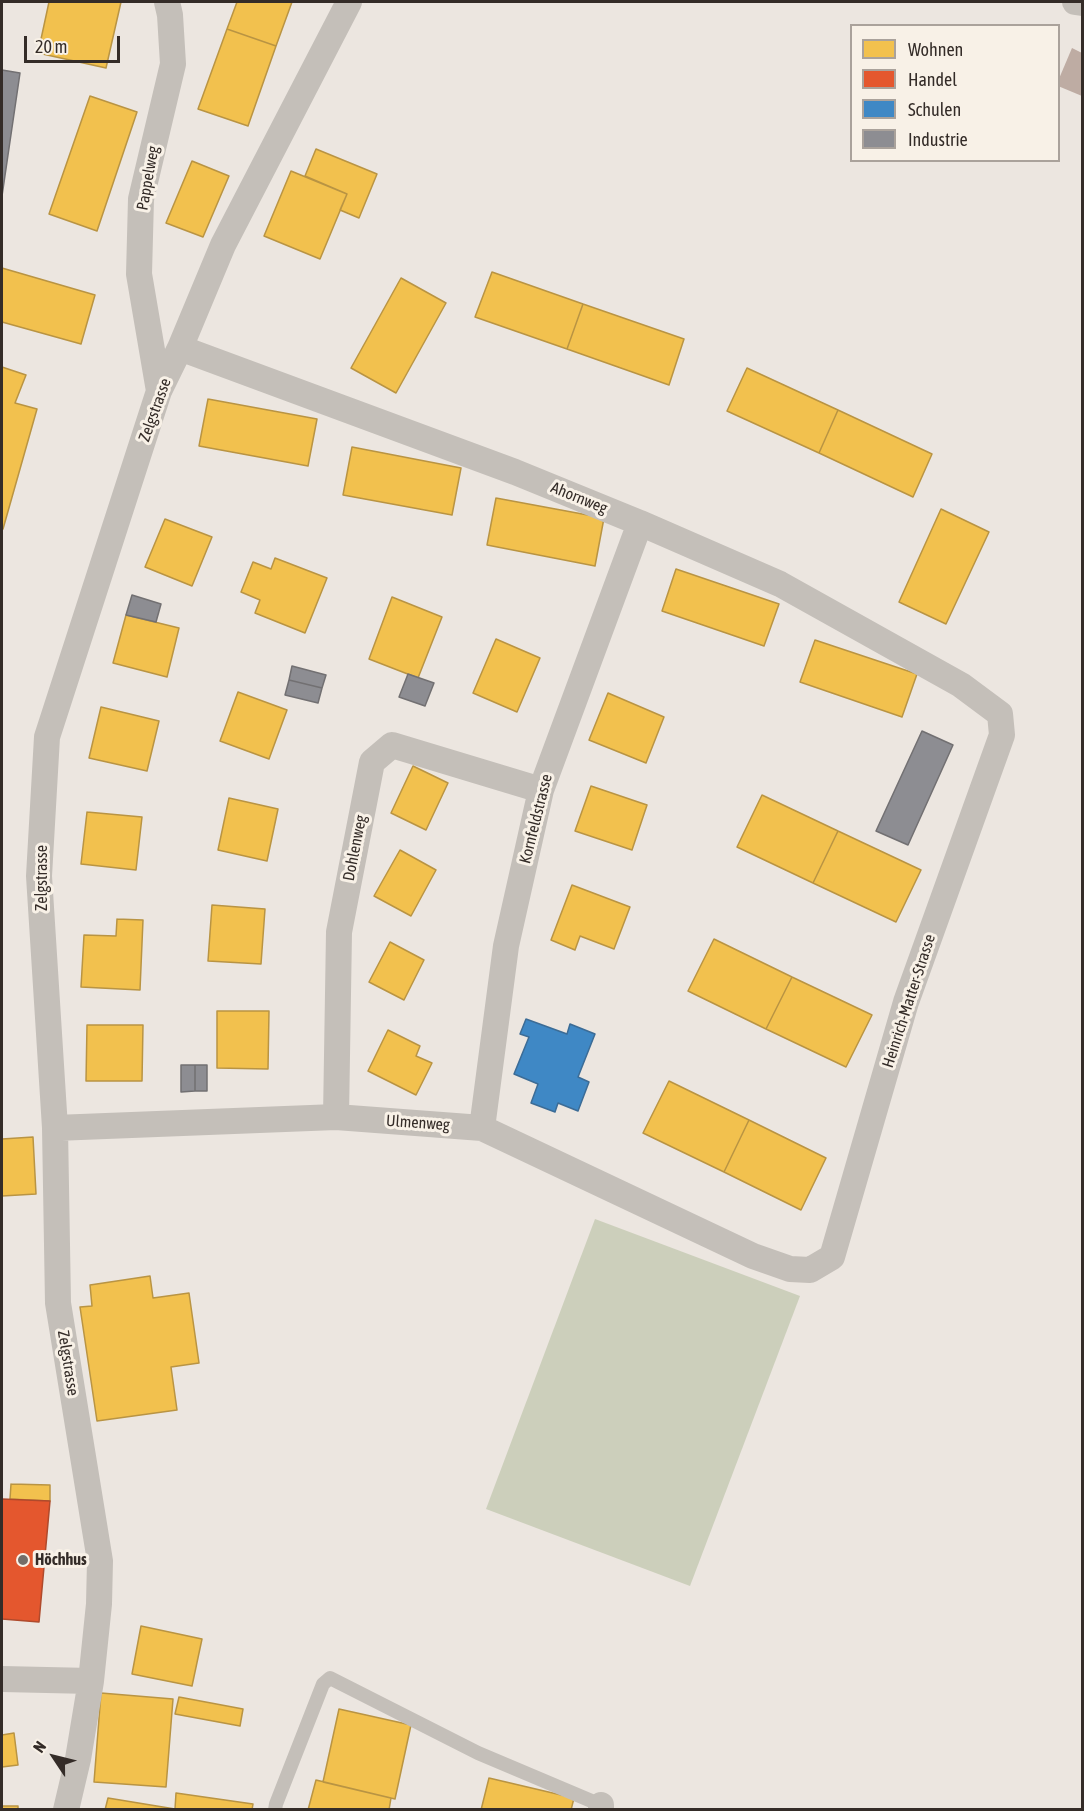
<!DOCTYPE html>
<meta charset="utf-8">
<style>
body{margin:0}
#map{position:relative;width:1084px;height:1811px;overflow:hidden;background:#ece6e0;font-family:"Asap Condensed",sans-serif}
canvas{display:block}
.frame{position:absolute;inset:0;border:3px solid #342c28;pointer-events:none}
.legend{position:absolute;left:850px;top:24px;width:210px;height:138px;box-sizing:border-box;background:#f8f1e7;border:2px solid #aaa29b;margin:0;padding:8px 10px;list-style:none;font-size:18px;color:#342c28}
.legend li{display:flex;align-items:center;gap:12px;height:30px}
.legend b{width:30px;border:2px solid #aaa29b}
.north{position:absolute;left:24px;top:1727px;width:60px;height:60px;-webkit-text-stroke:4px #f8f1e7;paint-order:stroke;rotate:305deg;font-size:16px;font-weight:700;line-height:24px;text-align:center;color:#342c28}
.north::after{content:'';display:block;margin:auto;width:21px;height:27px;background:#342c28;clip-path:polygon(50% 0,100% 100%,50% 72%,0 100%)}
.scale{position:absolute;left:24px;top:36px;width:96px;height:27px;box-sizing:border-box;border:3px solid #342c28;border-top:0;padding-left:8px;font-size:18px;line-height:21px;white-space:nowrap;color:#342c28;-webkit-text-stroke:4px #f8f1e7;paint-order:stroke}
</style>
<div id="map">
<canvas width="1084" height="1811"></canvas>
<div class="frame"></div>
<ul class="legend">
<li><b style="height:16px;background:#f2c14e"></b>Wohnen</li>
<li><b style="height:16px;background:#e4572e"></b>Handel</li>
<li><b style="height:16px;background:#3f88c5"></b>Schulen</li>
<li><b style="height:16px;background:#8d8d92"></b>Industrie</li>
</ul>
<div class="north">N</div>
<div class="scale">20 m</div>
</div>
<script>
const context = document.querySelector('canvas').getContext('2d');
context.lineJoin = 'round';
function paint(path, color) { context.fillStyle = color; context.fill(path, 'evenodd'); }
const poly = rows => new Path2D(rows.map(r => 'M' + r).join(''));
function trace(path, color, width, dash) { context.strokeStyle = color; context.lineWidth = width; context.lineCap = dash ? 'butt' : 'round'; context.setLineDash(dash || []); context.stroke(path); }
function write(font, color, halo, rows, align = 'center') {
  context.font = font + ' "Asap Condensed",sans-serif'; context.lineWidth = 6; context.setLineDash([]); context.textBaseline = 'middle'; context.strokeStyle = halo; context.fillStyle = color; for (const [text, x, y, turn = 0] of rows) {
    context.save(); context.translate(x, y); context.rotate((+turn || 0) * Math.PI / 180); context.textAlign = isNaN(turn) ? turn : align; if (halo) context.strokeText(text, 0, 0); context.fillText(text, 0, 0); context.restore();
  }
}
const green = poly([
 [595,1219,800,1296,690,1586,486,1509]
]);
const homes = poly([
 [49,2,121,2,106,68,38,53,49,2],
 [237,2,292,2,276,46,227,29,237,2],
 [227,29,276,46,248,126,198,109,227,29],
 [90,96,137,112,97,231,49,214,90,96],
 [316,149,377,174,359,218,340,210,347,194,305,176,316,149],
 [192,161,229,176,203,237,166,223,192,161],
 [291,171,347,194,320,259,264,236,291,171],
 [2,268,95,295,81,344,2,322,2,268],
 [492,272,583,304,567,349,475,317,492,272],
 [401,278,446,303,396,393,351,368,401,278],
 [583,304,684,339,669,385,567,349,583,304],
 [2,367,26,375,15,403,37,409,3,529,2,528,2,367],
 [747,368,838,410,819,453,727,411,747,368],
 [208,399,317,419,308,466,199,446,208,399],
 [838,410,932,454,913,497,819,453,838,410],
 [352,447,461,468,452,515,343,495,352,447],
 [496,498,604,518,595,566,487,545,496,498],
 [941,509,989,532,946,624,899,602,941,509],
 [165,519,212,537,192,586,145,567,165,519],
 [275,558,327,578,305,633,255,613,260,600,241,592,253,562,271,569,275,558],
 [676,569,779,604,764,646,662,611,676,569],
 [392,597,442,617,418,678,369,659,392,597],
 [126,615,179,628,167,677,113,663,126,615],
 [496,639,540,658,517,712,473,693,496,639],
 [815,640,917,674,902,717,800,682,815,640],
 [238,692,287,710,269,759,220,741,238,692],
 [608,693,664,717,646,763,589,740,608,693],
 [101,707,159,721,147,771,89,758,101,707],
 [413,766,448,783,426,830,391,813,413,766],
 [591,786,647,805,632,850,575,831,591,786],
 [762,795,838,831,813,883,737,847,762,795],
 [229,798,278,809,267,861,218,850,229,798],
 [87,812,142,817,136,870,81,864,87,812],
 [838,831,921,870,896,922,813,883,838,831],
 [400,850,436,870,411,916,374,896,400,850],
 [572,885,630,907,614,949,580,936,575,950,551,940,572,885],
 [212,905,265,909,261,964,208,961,212,905],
 [117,919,143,920,140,990,81,987,84,935,116,936,117,919],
 [714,939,792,977,766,1029,688,991,714,939],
 [390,942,424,960,404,1000,369,982,390,942],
 [792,977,872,1015,846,1067,766,1029,792,977],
 [217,1011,269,1011,268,1069,217,1068,217,1011],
 [87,1025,143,1025,142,1081,86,1081,87,1025],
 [388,1030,420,1046,416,1056,432,1063,416,1095,368,1071,388,1030],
 [669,1081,749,1120,724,1172,643,1133,669,1081],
 [749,1120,826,1158,801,1210,724,1172,749,1120],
 [33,1137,36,1194,2,1196,2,1139,33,1137],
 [150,1276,153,1298,189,1293,199,1363,171,1367,177,1410,97,1421,80,1307,92,1306,90,1285,150,1276],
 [11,1484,50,1485,50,1501,10,1499,11,1484],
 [141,1626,202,1639,192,1686,132,1674,141,1626],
 [101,1693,173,1699,166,1787,94,1782,101,1693],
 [179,1697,243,1709,240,1726,175,1714,179,1697],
 [339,1709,411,1725,395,1799,323,1782,339,1709],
 [14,1733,18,1765,2,1767,2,1735,14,1733],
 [489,1778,574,1798,571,1810,481,1810,489,1778],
 [316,1780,391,1798,389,1810,308,1810,316,1780],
 [176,1793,253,1804,252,1810,105,1810,108,1798,175,1809,176,1793],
 [2,1806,18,1806,18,1810,2,1810,2,1806]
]);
const shops = poly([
 [2,1499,50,1501,39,1622,2,1619,2,1499]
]);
const schools = poly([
 [526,1019,567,1034,570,1024,595,1034,578,1077,589,1082,578,1111,558,1103,555,1112,531,1103,538,1084,514,1074,529,1037,520,1034,526,1019]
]);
const industry = poly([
 [2,70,20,73,2,196,2,70],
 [132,595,161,604,156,622,126,615,132,595],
 [292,666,326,675,322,688,289,680,292,666],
 [408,674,434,683,425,706,399,697,408,674],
 [289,680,322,688,318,703,285,695,289,680],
 [922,731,953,745,908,845,876,831,922,731],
 [181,1065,195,1065,195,1091,181,1092,181,1065],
 [195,1065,207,1065,207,1091,195,1091,195,1065]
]);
const building = poly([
 [1072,48,1082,53,1082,96,1058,86,1058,81]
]);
const lane = poly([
 [275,1810,276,1804,323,1684,330,1678,478,1753,601,1805]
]);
const street = poly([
 [1075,2,1082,3],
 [159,391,139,274,141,199,173,64,170,15,167,2],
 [336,1117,339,932,372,762,392,745,541,790],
 [55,1128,336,1117,482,1128,753,1256,790,1269,810,1270,832,1257,906,1002,1002,735,1000,714,961,685,780,584,640,523,515,472,180,348],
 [482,1128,506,946,541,790,640,523],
 [2,1679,91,1681],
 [66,1810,78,1759,91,1681,99,1604,100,1561,58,1303,55,1128,39,876,47,737,159,391,180,348,223,245,349,2],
 [601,1810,601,1805]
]);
const markers = [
 [23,1560,6,"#746d68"]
];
const streetNames = [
 ["Pappelweg",148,178,-80],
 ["Zelgstrasse",155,410,-70],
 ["Ahornweg",579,498,22],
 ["Kornfeldstrasse",536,819,-76],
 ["Dohlenweg",355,848,-79],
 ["Zelgstrasse",42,878,-90],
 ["Heinrich-Matter-Strasse",909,1001,-72],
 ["Ulmenweg",418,1123,4],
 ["Zelgstrasse",68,1363,81]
];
const poiNames = [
 ["Höchhus",35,1560]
];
paint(green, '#cccfbb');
paint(homes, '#f2c14e');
trace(homes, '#b99443', 1.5);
paint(shops, '#e4572e');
trace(shops, '#af4a2c', 1.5);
paint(schools, '#3f88c5');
trace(schools, '#3c6c96', 1.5);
paint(industry, '#8d8d92');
trace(industry, '#727072', 1.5);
paint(building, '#beaca3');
trace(lane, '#c4bfb9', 14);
trace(street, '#c4bfb9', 26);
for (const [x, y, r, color] of markers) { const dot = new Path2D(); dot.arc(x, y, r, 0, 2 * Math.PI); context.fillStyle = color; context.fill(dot); trace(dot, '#f8f1e7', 2); }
write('16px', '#342c28', '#f8f1e7', streetNames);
write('bold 16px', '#342c28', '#f8f1e7', poiNames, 'left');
</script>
